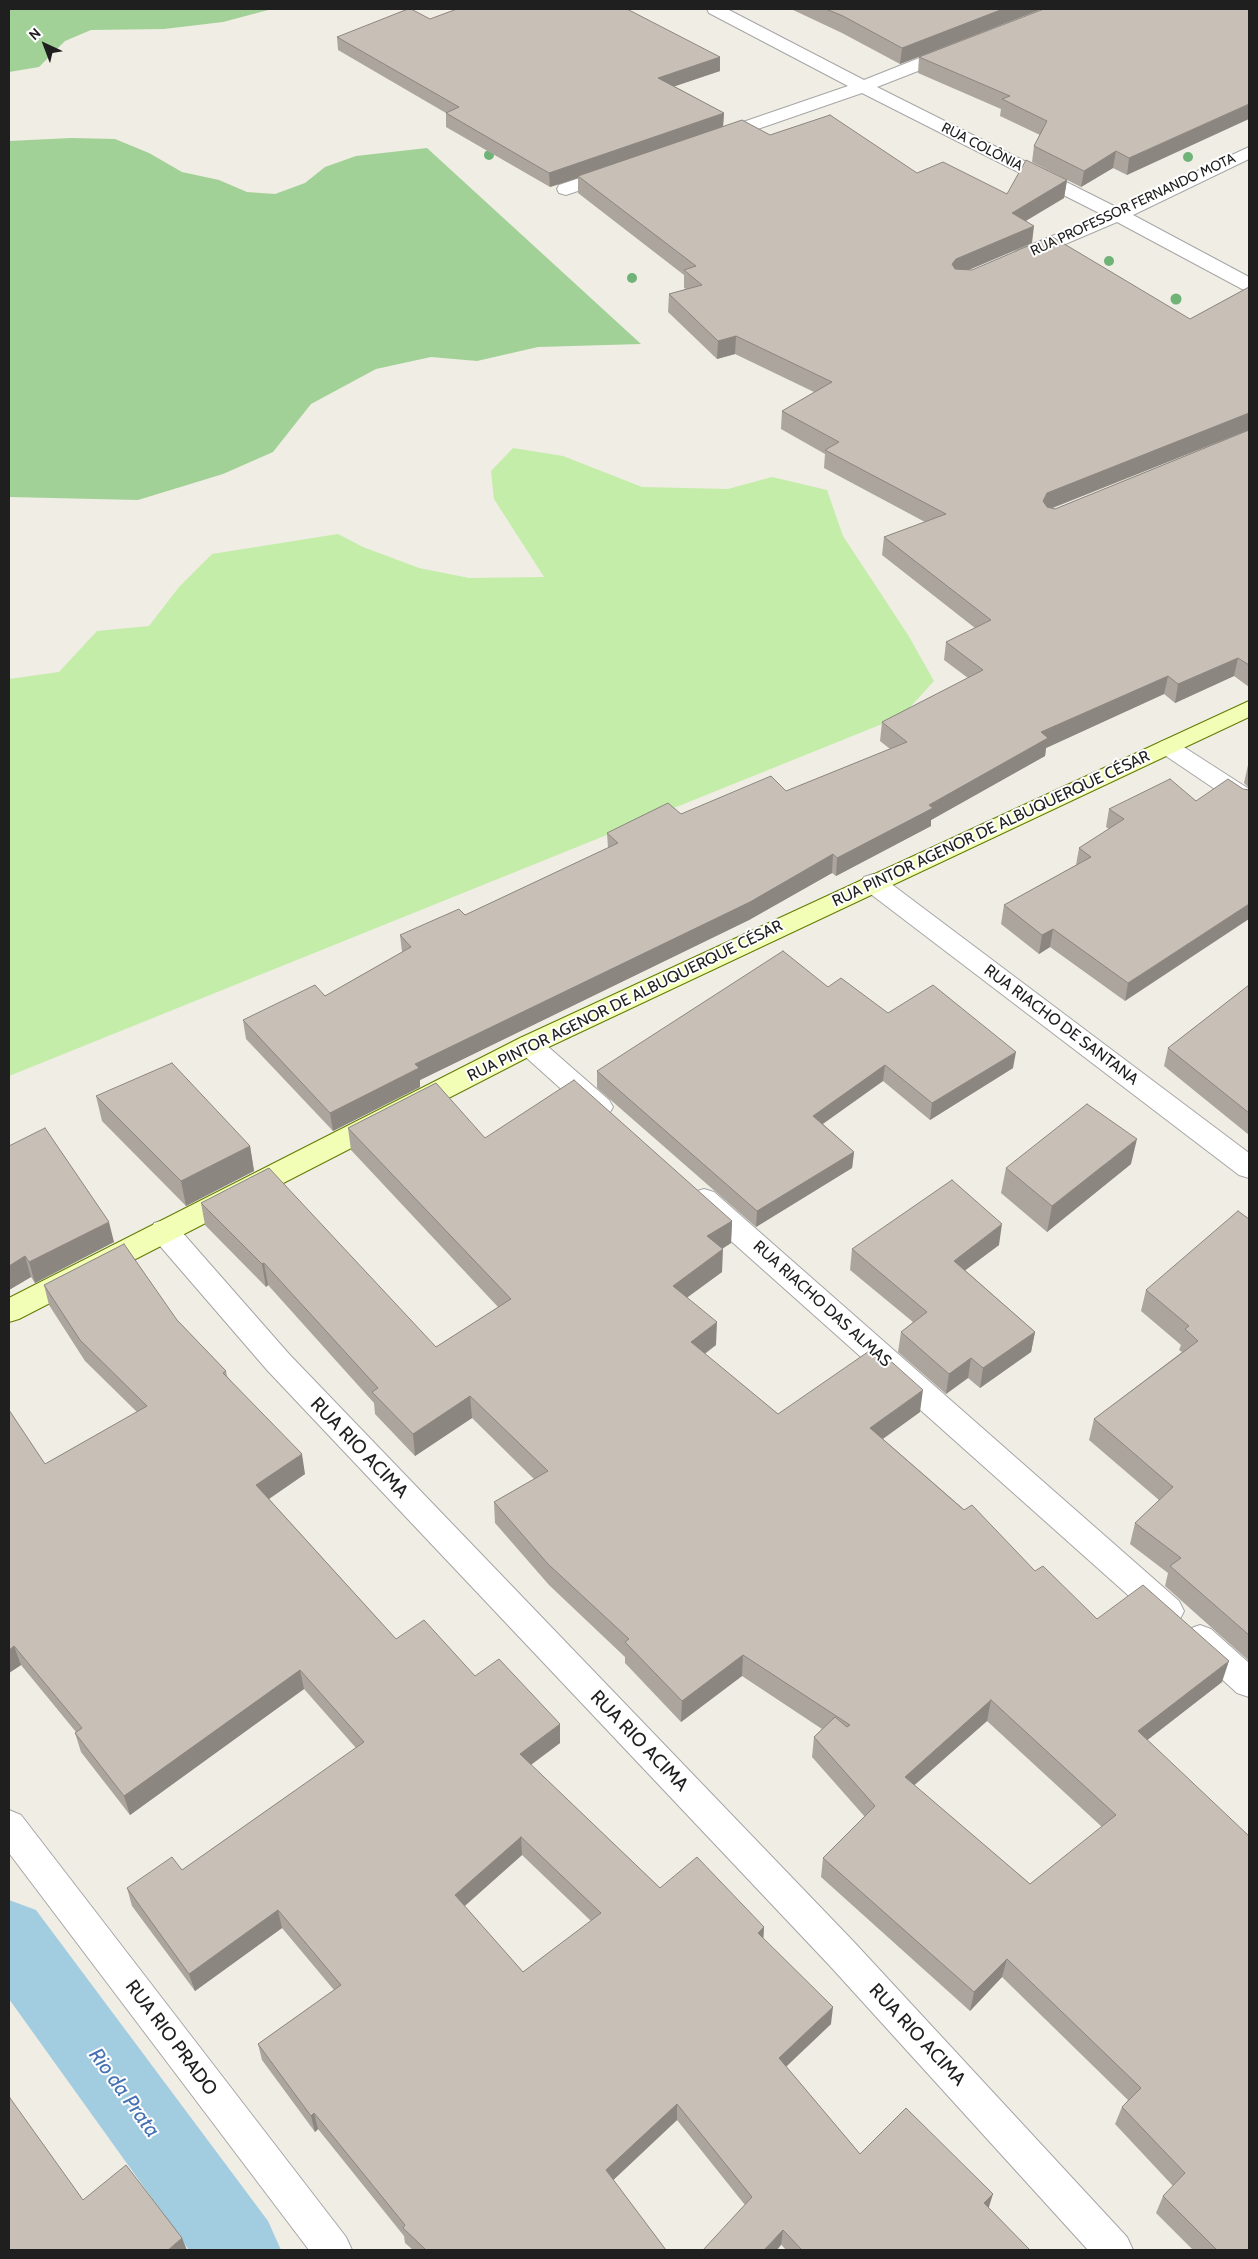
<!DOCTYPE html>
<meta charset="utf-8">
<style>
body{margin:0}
#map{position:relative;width:1258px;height:2259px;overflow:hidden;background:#f0ede4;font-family:Cabin,sans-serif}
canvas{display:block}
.frame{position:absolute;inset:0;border:10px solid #1f1f1f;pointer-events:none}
.north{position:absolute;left:20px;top:20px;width:50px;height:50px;-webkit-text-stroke:4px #fff;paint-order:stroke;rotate:317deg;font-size:14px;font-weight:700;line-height:20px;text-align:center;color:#1f1f1f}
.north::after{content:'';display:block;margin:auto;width:18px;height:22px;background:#1f1f1f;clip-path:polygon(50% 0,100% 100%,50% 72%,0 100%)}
</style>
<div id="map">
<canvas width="1258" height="2259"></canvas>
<div class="frame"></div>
<div class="north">N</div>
</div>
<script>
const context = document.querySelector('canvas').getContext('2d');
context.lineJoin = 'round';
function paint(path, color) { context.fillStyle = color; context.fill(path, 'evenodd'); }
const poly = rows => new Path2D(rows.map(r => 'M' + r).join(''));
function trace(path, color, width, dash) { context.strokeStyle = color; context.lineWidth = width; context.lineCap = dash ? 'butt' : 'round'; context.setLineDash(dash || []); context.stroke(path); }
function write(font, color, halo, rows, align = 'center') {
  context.font = font + ' Cabin,sans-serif'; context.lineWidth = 4; context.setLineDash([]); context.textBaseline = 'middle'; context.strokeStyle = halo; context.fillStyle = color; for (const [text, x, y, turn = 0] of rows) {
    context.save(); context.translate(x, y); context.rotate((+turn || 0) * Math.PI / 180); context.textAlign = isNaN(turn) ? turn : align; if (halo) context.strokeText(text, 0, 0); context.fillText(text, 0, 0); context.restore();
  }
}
const grass = poly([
 [513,448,563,456,642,487,728,489,772,477,827,490,843,536,908,635,934,681,902,716,9,1076,9,679,59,672,97,631,149,626,179,587,212,554,338,534,363,547,419,568,469,578,544,577,494,499,491,471]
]);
const forest = poly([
 [9,9,272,9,223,22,164,29,91,30,65,41,39,67,9,72],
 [71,138,115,139,149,153,182,172,219,180,247,192,275,194,305,183,325,167,356,156,427,148,641,344,538,347,477,361,431,357,376,369,311,404,273,452,223,474,138,500,9,497,9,141]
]);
const canal = poly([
 [9,1900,36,1910,268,2221,281,2250,189,2250,9,1999,9,1900]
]);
const street = poly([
 [707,9,727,9,864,80,947,47,959,47,962,51,959,55,877,87,1118,208,1249,147,1249,159,1133,215,1249,277,1249,291,1242,289,1117,222,1030,259,1016,259,1013,255,1016,251,1103,215,862,93,723,141,711,141,708,137,711,133,848,86,709,13,707,9],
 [612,167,619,169,621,173,619,177,566,195,559,193,557,189,559,185,612,167],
 [1168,739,1176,742,1249,789,1249,808,1240,806,1160,752,1156,747,1160,742,1168,739],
 [873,874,882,877,1249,1153,1249,1178,1239,1175,864,889,860,883,864,877,873,874],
 [529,1035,538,1038,609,1100,613,1107,609,1114,599,1117,589,1114,520,1052,516,1045,520,1038,529,1035],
 [704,1189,714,1192,1179,1601,1184,1611,1179,1621,1168,1625,1157,1621,694,1208,690,1200,694,1192,704,1189],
 [164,1220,174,1223,289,1354,854,1942,1127,2237,1133,2250,1088,2250,830,1966,267,1370,154,1239,150,1231,154,1223,164,1220],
 [1200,1625,1211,1629,1249,1663,1249,1697,1237,1693,1189,1649,1184,1639,1189,1629,1200,1625],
 [9,1810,21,1815,346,2237,352,2250,309,2250,9,1853,9,1810]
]);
const secondary = poly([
 [1249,701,1249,717,538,1052,19,1319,9,1322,9,1298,520,1038,1249,701]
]);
const trees = [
 [489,155,5],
 [1188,157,5],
 [1109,261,5],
 [632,278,5],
 [1176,299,5.5]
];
const wall = poly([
 [791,9,1042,9,900,64,842,33],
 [1249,9,1127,175,1113,168,1081,187,1032,162,1034,146,1040,135,1000,116,1001,109,918,73,919,57],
 [430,19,720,57,720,71,674,86,724,113,723,126,770,135,917,173,1007,194,1067,180,1064,198,1026,221,1032,243,969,270,1190,319,1249,287,1249,687,1234,676,1175,703,1164,694,1046,748,1045,756,931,820,931,826,836,876,832,873,749,920,420,1080,420,1087,333,1131,246,1039,243,1020,325,996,402,952,400,935,465,915,608,848,607,833,681,814,786,791,890,749,880,741,882,722,968,678,944,660,946,642,975,628,882,555,884,537,925,522,824,468,825,454,781,429,782,411,814,392,735,354,717,359,668,312,669,294,686,289,684,288,684,275,578,193,578,178,550,187,446,127,446,113,338,50,337,37],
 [1248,430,1055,509,1053,508],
 [1249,764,1249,788,1244,783,1248,765],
 [1243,789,1125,1001,1050,947,1039,954,1001,924,1004,905,1076,865,1079,848,1109,829,1106,827,1109,809,1196,801],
 [1249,985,1249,1135,1164,1066,1168,1048],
 [828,987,888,1013,1013,1068,930,1120,883,1081,823,1124,854,1152,852,1168,756,1227,597,1088,597,1071],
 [96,1096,250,1146,254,1171,186,1206,102,1121],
 [348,1128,485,1138,732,1221,731,1243,722,1249,722,1272,687,1297,716,1345,705,1354,778,1414,920,1412,883,1439,1035,1571,1097,1619,1222,1682,1147,1740,1249,2250,1193,2250,1156,2213,1163,2196,1173,2186,1115,2124,1122,2107,1128,2100,1002,1977,970,2011,821,1877,823,1858,865,1817,812,1757,814,1737,822,1729,742,1676,681,1722,625,1663,625,1657,549,1585,495,1523,494,1502,534,1479,472,1418,415,1456,375,1414,374,1403,268,1285,266,1287,205,1225,201,1203,436,1347,498,1307,351,1150],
 [987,1721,1102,1827,1030,1884,914,1785],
 [9,1146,114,1242,35,1283,31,1277,9,1290],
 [1131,1164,1047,1232,1001,1193,1006,1168],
 [1249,1219,1249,1661,1165,1586,1168,1573,1130,1544,1135,1523,1159,1500,1089,1440,1094,1419,1182,1352,1179,1350,1181,1345,1141,1311,1146,1290],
 [999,1245,965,1270,1035,1332,1031,1352,980,1388,968,1378,946,1394,898,1352,901,1332,913,1322,850,1270,852,1249],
 [44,1285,177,1320,226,1371,227,1376,305,1474,269,1499,396,1639,475,1676,560,1743,531,1765,660,1888,764,1927,763,1938,831,2024,786,2067,860,2154,989,2208,1029,2250,786,2250,745,2205,677,2120,613,2180,666,2250,413,2250,405,2243,404,2236,318,2129,315,2132,262,2060,258,2044,334,1990,282,1928,195,1991,132,1906,127,1888,182,1870,356,1748,304,1689,130,1815,81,1752,75,1733,76,1732,21,1665,9,1673,45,1464,137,1412,85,1361,49,1305],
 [522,1855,591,1921,523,1972,464,1906]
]);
const shadedWall = poly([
 [1003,9,1042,9,900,64,902,48],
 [720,57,720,71,658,92,658,78],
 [1249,104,1249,119,1127,175,1129,158],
 [724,113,723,127,578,176,578,178,550,187,549,173],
 [1116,151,1113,168,1081,187,1084,171],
 [1067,180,1064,198,1010,230,1012,213],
 [1034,226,1032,243,954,276,952,264,956,259],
 [736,336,735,354,717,359,718,341],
 [1249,413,1249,426,1248,430,1044,511,1043,501,1047,493],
 [1238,658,1234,676,1175,703,1178,684],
 [1168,676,1164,694,1046,748,1045,756,931,820,931,826,836,876,837,858,929,805,1041,732],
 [833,854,832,873,749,920,420,1080,420,1087,333,1131,330,1113,415,1064],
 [1249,904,1249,919,1125,1001,1128,983],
 [1053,929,1050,947,1039,954,1042,935],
 [1016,1052,1013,1068,930,1120,932,1103],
 [885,1065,883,1081,811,1132,813,1116],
 [1137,1139,1131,1164,1047,1232,1052,1206],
 [250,1146,254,1171,186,1206,181,1181],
 [854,1152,852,1168,756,1227,757,1211],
 [732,1221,731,1243,706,1259,707,1236],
 [109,1222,114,1242,35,1283,29,1262],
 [1002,1224,999,1245,951,1281,954,1261],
 [723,1249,722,1272,673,1308,673,1286],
 [25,1256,31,1277,9,1290,9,1266],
 [264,1263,268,1285,266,1287,262,1264],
 [717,1322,716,1345,690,1364,691,1342],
 [1035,1332,1031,1352,980,1388,983,1368],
 [971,1358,968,1378,946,1394,949,1374],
 [923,1390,920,1412,867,1450,870,1428],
 [470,1396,472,1418,415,1456,413,1434],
 [302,1454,305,1474,260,1505,256,1485],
 [14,1646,21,1665,9,1673,9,1650],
 [743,1655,742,1676,681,1722,682,1701],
 [1229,1661,1222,1682,1132,1752,1138,1731],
 [300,1670,304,1689,130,1815,124,1796],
 [991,1700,987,1721,901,1797,905,1777],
 [560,1724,560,1743,521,1772,520,1754],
 [521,1837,522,1855,457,1913,455,1895],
 [278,1910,282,1928,195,1991,189,1974],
 [764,1927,763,1945,758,1933],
 [1007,1959,1002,1977,970,2011,974,1992],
 [833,2007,831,2024,777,2075,779,2058],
 [677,2104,677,2120,607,2186,606,2170],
 [314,2113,318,2129,315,2132,311,2116],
 [993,2194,988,2210,984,2203],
 [783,2230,781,2245,777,2250,764,2250],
 [182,2238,187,2250,168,2250]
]);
const building = poly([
 [408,9,411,9,430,19,457,9,627,9,720,57,658,78,724,113,549,173,446,113,459,107,337,37,408,9],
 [826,9,1003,9,902,48,843,16,826,9],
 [1044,9,1249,9,1249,104,1129,158,1116,151,1084,171,1034,146,1047,121,1002,99,1010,96,919,57,1044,9],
 [830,115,917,173,943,162,1007,194,1026,160,1067,180,1012,213,1034,226,956,259,952,264,955,269,972,270,1051,236,1190,319,1249,287,1249,413,1047,493,1043,501,1047,507,1055,509,1249,430,1249,665,1238,658,1178,684,1168,676,1041,732,1048,738,929,805,933,808,837,858,833,854,750,902,415,1064,419,1068,330,1113,243,1020,315,985,325,996,411,947,400,935,459,909,465,915,618,843,607,833,668,803,681,814,771,776,786,791,907,742,882,722,983,670,946,642,991,620,884,537,946,514,825,450,839,442,782,411,832,382,736,336,718,341,669,294,702,285,684,270,696,266,578,176,742,120,770,135,830,115],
 [1170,779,1196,801,1228,779,1243,789,1249,790,1249,904,1128,983,1053,929,1042,935,1004,905,1091,857,1079,848,1124,819,1109,809,1170,779],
 [783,951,828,987,841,978,888,1013,933,985,1016,1052,932,1103,885,1065,813,1116,854,1152,757,1211,597,1071,783,951],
 [1249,985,1249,1113,1168,1048,1249,985],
 [172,1063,250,1146,181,1181,96,1096,172,1063],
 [574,1080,732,1221,707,1236,723,1249,673,1286,717,1322,691,1342,778,1414,875,1347,923,1390,870,1428,964,1510,972,1505,1035,1571,1043,1566,1097,1619,1143,1585,1229,1661,1138,1731,1249,1836,1249,2250,1217,2250,1163,2196,1185,2173,1122,2107,1141,2088,1007,1959,974,1992,823,1858,875,1806,814,1737,835,1717,847,1727,850,1725,743,1655,682,1701,625,1642,629,1639,548,1564,494,1502,548,1471,470,1396,413,1434,372,1392,378,1388,264,1263,262,1264,201,1203,269,1168,436,1347,511,1299,348,1128,436,1083,485,1138,574,1080],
 [991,1700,1116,1815,1030,1884,905,1777,991,1700],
 [1087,1104,1137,1139,1052,1206,1006,1168,1087,1104],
 [45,1128,109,1222,29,1262,25,1256,9,1266,9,1146,45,1128],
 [952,1180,1002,1224,954,1261,1035,1332,983,1368,971,1358,949,1374,901,1332,927,1312,852,1249,952,1180],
 [1238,1211,1249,1219,1249,1635,1170,1566,1181,1558,1135,1523,1173,1487,1094,1419,1198,1341,1185,1329,1189,1326,1146,1290,1238,1211],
 [124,1244,177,1320,226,1371,223,1373,302,1454,256,1485,396,1639,424,1620,475,1676,499,1659,560,1724,520,1754,660,1888,697,1857,764,1927,758,1933,833,2007,779,2058,860,2154,906,2108,993,2194,984,2203,1030,2250,802,2250,783,2230,764,2250,703,2250,752,2197,677,2104,606,2170,666,2250,426,2250,403,2228,405,2225,314,2113,311,2116,258,2044,341,1985,278,1910,189,1974,127,1888,172,1857,182,1870,364,1742,300,1670,124,1796,75,1733,82,1728,14,1646,9,1650,9,1410,45,1464,147,1406,80,1340,44,1285,124,1244],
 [521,1837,601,1913,523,1972,455,1895,521,1837],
 [10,2098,83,2200,126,2165,182,2238,168,2250,9,2250,9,2099,10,2098]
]);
const farStreetnames = [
 ["RUA COLÔNIA",982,147,27],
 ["RUA PROFESSOR FERNANDO MOTA",1133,205,-25]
];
const streetNames = [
 ["RUA PINTOR AGENOR DE ALBUQUERQUE CÉSAR",991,829,-25],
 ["RUA PINTOR AGENOR DE ALBUQUERQUE CÉSAR",625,1001,-26],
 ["RUA RIACHO DE SANTANA",1061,1025,37],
 ["RUA RIACHO DAS ALMAS",822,1304,42]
];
const nearStreetnames = [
 ["RUA RIO ACIMA",359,1448,46],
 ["RUA RIO ACIMA",639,1741,46],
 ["RUA RIO ACIMA",917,2035,47],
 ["RUA RIO PRADO",171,2038,53]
];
const nearWaternames = [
 ["Rio da Prata",124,2093,54]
];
paint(grass, '#c3eda8');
paint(forest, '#a2d197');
paint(canal, '#a2cce0');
trace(street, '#a6a6a6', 2);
trace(secondary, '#627b00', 2);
paint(street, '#fff');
paint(secondary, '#f2fdb6');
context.fillStyle = '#6fb377';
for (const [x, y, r] of trees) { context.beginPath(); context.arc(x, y, r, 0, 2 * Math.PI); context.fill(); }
paint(wall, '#aca59d');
paint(shadedWall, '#8c8680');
paint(building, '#c8c0b7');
trace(building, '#8c8680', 1);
write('14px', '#1f1f1f', '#fff', farStreetnames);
write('16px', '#1f1f1f', '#fff', streetNames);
write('19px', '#1f1f1f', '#fff', nearStreetnames);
write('italic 21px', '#4672b3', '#fff', nearWaternames);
</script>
